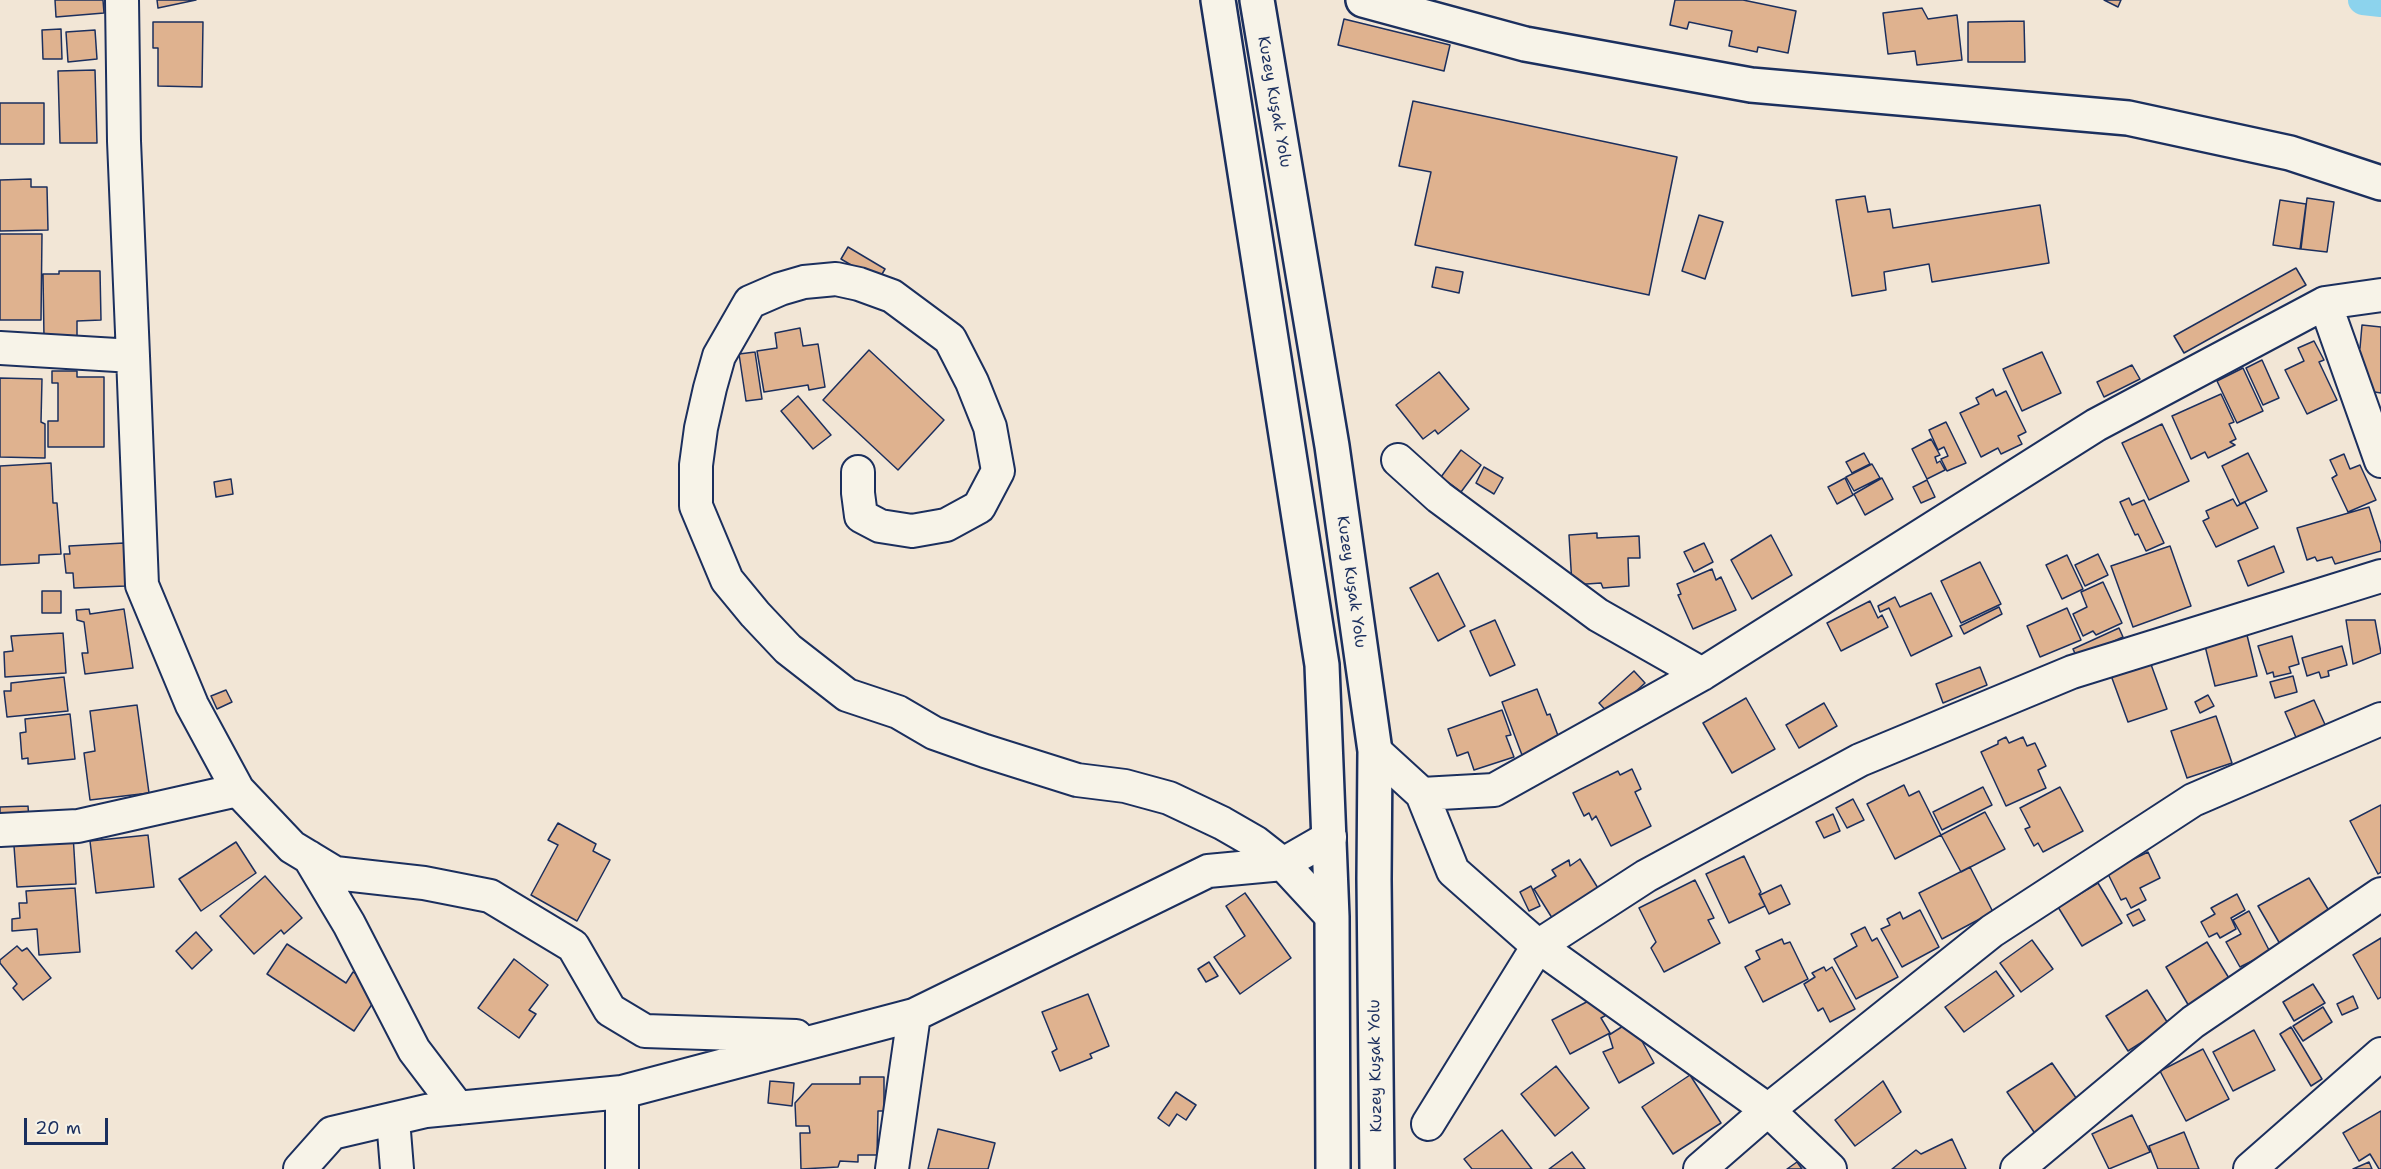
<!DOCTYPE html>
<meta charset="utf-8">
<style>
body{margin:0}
#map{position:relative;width:2381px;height:1169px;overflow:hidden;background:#f2e6d6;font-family:"Shantell Sans",sans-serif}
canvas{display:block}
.scale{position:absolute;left:24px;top:1118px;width:84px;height:27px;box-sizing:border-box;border:3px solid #1b2f5e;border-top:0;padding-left:8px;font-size:18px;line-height:21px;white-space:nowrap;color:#1b2f5e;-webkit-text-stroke:4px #f7f3e8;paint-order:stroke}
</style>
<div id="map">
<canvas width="2381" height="1169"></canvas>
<div class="scale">20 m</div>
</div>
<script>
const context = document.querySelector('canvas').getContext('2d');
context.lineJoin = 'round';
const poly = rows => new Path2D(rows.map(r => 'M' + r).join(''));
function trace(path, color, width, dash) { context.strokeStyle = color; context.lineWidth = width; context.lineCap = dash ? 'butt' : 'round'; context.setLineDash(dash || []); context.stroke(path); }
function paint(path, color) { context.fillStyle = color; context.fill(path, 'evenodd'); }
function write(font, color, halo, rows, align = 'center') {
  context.font = font + ' "Shantell Sans",sans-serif'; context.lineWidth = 6; context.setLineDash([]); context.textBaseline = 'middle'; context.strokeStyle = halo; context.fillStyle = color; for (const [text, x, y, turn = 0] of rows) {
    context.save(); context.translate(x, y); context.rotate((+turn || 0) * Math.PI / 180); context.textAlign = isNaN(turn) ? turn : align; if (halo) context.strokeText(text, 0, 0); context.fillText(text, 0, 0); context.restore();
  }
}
const canal = poly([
 [2363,0,2381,2]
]);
const building = poly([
 [55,0,103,0,104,13,56,17,55,0],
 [157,0,196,0,158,8,157,0],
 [1675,0,1743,0,1796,11,1788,53,1758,47,1757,52,1729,46,1732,31,1689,22,1687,29,1670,25,1675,0],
 [2104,0,2121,0,2118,7,2104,0],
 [1922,8,1928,19,1957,15,1962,60,1917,65,1915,51,1888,54,1883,13,1922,8],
 [1344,19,1450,45,1444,71,1338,45,1344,19],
 [2024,21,2025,62,1968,62,1968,22,2024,21],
 [153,22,203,22,202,87,158,86,158,48,153,48,153,22],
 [61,29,62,59,43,59,42,30,61,29],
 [95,30,97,59,68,62,66,32,95,30],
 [95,70,97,143,60,143,58,71,95,70],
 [1413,101,1677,157,1649,295,1415,245,1431,172,1399,166,1413,101],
 [0,103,44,103,44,144,0,144,0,103],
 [31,179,31,187,47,187,48,230,0,231,0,180,31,179],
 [1865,196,1868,212,1890,209,1893,228,2040,205,2049,263,1932,282,1929,264,1884,272,1886,290,1852,296,1836,200,1865,196],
 [2307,198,2334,202,2327,252,2301,249,2307,198],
 [2280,200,2306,204,2300,249,2273,245,2280,200],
 [1699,215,1723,222,1705,279,1682,271,1699,215],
 [0,234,42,234,41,320,0,320,0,234],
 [848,247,885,269,878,281,841,259,848,247],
 [1436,267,1463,272,1459,293,1432,287,1436,267],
 [2296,268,2306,285,2184,353,2174,336,2296,268],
 [59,271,100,271,101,320,77,321,77,338,44,338,43,274,59,274,59,271],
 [2362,325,2381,327,2381,393,2362,390,2355,347,2360,348,2362,325],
 [800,328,803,346,818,344,825,387,809,390,808,385,764,392,757,351,777,348,775,333,800,328],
 [2314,341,2324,360,2319,362,2337,400,2307,414,2285,370,2304,361,2298,348,2314,341],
 [869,350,944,420,898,470,823,400,869,350],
 [755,352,762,399,746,401,739,354,755,352],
 [2042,352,2061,393,2022,411,2003,369,2042,352],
 [2262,360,2279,398,2263,405,2246,368,2262,360],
 [2132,365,2140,379,2104,397,2097,382,2132,365],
 [2243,368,2263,411,2237,423,2217,381,2243,368],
 [52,371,77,371,77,377,104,377,104,447,48,447,48,421,58,421,58,383,52,383,52,371],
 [1439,372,1469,409,1438,434,1435,430,1423,439,1396,405,1439,372],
 [0,378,42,379,41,422,45,424,45,458,0,457,0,378],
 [1993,389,1996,396,2006,391,2026,432,2018,436,2022,444,2001,454,1998,448,1981,457,1960,413,1979,404,1976,398,1993,389],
 [2221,394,2234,422,2229,424,2236,439,2230,442,2235,445,2208,458,2205,452,2191,459,2172,416,2221,394],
 [798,396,831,435,813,449,781,411,798,396],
 [1946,422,1966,463,1947,471,1941,459,1948,456,1944,447,1938,450,1929,430,1946,422],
 [2162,424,2189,481,2149,500,2122,443,2162,424],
 [1931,439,1940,455,1935,457,1937,463,1940,461,1945,470,1927,479,1912,449,1931,439],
 [1461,450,1481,465,1461,492,1441,477,1461,450],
 [1864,453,1870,464,1852,473,1846,462,1864,453],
 [2248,453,2267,491,2240,504,2222,466,2248,453],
 [2344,454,2350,469,2360,465,2376,500,2348,512,2332,478,2337,475,2330,460,2344,454],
 [51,463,53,503,57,503,61,554,39,555,39,563,0,565,0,466,51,463],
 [1872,464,1880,478,1854,491,1846,477,1872,464],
 [1484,467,1503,478,1494,494,1476,483,1484,467],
 [1845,478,1853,495,1837,504,1828,487,1845,478],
 [1882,478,1893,499,1865,515,1854,494,1882,478],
 [231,479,233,494,216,497,214,482,231,479],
 [1927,480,1935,497,1921,503,1913,487,1927,480],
 [2129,498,2132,505,2144,500,2164,543,2146,551,2138,534,2135,535,2120,502,2129,498],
 [2233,499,2237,506,2245,502,2258,528,2216,547,2203,521,2209,518,2206,511,2233,499],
 [2369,507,2381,544,2381,551,2335,564,2332,557,2317,561,2315,557,2307,560,2297,528,2369,507],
 [1597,533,1597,538,1639,536,1640,558,1628,558,1629,586,1603,588,1601,583,1572,585,1569,535,1597,533],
 [1771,535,1792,575,1752,599,1731,560,1771,535],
 [124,543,126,586,74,588,73,573,66,573,64,554,70,554,69,546,124,543],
 [1704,543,1713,562,1694,572,1684,552,1704,543],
 [2170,546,2191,606,2133,627,2111,566,2170,546],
 [2274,546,2284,572,2248,586,2238,561,2274,546],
 [2098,554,2108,575,2085,586,2075,565,2098,554],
 [2067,555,2083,589,2062,599,2046,565,2067,555],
 [1980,562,2001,604,1961,623,1941,581,1980,562],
 [1712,569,1716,580,1721,577,1736,610,1693,629,1678,595,1681,594,1677,584,1712,569],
 [1438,573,1465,626,1438,641,1410,588,1438,573],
 [2103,582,2122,623,2096,635,2093,631,2083,636,2073,614,2087,607,2081,592,2103,582],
 [42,591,61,591,61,613,42,613,42,591],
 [1931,593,1952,636,1911,656,1889,608,1880,612,1878,606,1895,597,1900,607,1931,593],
 [1870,601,1878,618,1882,615,1888,627,1841,651,1827,623,1870,601],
 [1999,607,2002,614,1964,634,1960,626,1999,607],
 [2067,608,2081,640,2040,657,2027,626,2067,608],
 [89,609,90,614,124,609,133,668,85,674,82,653,88,653,84,622,77,620,76,610,89,609],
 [1495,620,1515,665,1490,676,1470,631,1495,620],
 [2346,620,2375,620,2381,653,2353,664,2346,620],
 [2119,628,2123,637,2077,658,2073,649,2119,628],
 [2246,631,2257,676,2215,686,2204,642,2246,631],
 [63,633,66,673,5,677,4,652,13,651,11,636,63,633],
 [2292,636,2299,664,2289,667,2291,673,2274,677,2273,672,2267,674,2258,646,2292,636],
 [2342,646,2347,665,2328,671,2329,676,2321,678,2319,672,2307,676,2302,658,2342,646],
 [2148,656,2167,709,2128,722,2109,670,2148,656],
 [1980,667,1987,685,1943,703,1936,684,1980,667],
 [1634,671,1645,683,1610,715,1599,703,1634,671],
 [2293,676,2297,692,2275,698,2270,682,2293,676],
 [64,677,68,711,7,717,4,691,11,691,11,683,64,677],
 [1537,689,1547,715,1550,714,1560,741,1522,755,1502,702,1537,689],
 [226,690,232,702,217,709,211,696,226,690],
 [2208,695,2214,706,2200,713,2195,702,2208,695],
 [1746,698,1775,749,1732,773,1703,723,1746,698],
 [2314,700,2327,729,2298,742,2285,712,2314,700],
 [1824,703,1837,726,1799,748,1786,725,1824,703],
 [137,705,149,793,90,800,84,753,95,751,90,711,137,705],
 [1502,710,1511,735,1506,736,1514,757,1474,770,1468,752,1457,756,1448,729,1502,710],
 [70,714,75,759,28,764,28,758,22,759,20,733,26,732,25,719,70,714],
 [2216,716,2232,763,2187,778,2171,731,2216,716],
 [2006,737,2009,743,2023,737,2027,746,2035,743,2046,766,2038,770,2046,788,2006,806,1981,752,1998,744,1998,741,2006,737],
 [1632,769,1641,789,1635,792,1651,826,1611,846,1596,816,1592,820,1589,813,1584,816,1573,793,1618,771,1620,775,1632,769],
 [1904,785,1909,796,1919,791,1941,835,1895,859,1867,804,1904,785],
 [1983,787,1992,805,1942,830,1933,812,1983,787],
 [2060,787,2083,831,2043,852,2038,843,2034,846,2025,829,2030,827,2020,808,2060,787],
 [1853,799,1864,820,1847,828,1836,808,1853,799],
 [2381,805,2381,872,2378,874,2350,821,2381,805],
 [28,806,29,820,0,822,0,807,28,806],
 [1985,812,2005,849,1961,872,1941,835,1985,812],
 [1833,814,1840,831,1824,838,1816,822,1833,814],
 [558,823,596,844,593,851,610,860,577,921,531,895,558,845,548,840,558,823],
 [73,834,76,884,17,887,14,846,40,845,40,835,73,834],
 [148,835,154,887,96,893,90,841,148,835],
 [236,842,256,873,201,911,179,879,236,842],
 [2148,852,2160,878,2140,888,2146,900,2131,908,2126,898,2121,900,2107,872,2148,852],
 [1744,856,1761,892,1759,894,1765,906,1729,923,1706,874,1744,856],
 [1580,859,1601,893,1554,921,1534,889,1556,876,1552,870,1569,860,1570,866,1580,859],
 [1970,867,1993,912,1942,939,1919,893,1970,867],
 [265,876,302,918,284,934,281,930,254,954,220,916,265,876],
 [2309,878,2331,914,2280,944,2258,906,2309,878],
 [1695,880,1714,918,1708,920,1720,943,1664,972,1651,948,1656,942,1639,908,1695,880],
 [2098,883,2122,923,2082,946,2058,907,2098,883],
 [1781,885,1790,904,1769,914,1760,895,1781,885],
 [1531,886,1540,906,1529,911,1520,892,1531,886],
 [75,888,80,952,39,955,37,929,12,931,12,919,20,918,19,903,27,903,26,891,75,888],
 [1245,893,1291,958,1240,994,1214,957,1245,936,1226,906,1245,893],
 [2237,894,2245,910,2231,918,2236,929,2220,938,2217,933,2209,937,2201,922,2215,914,2211,908,2237,894],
 [2139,909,2145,920,2133,926,2127,915,2139,909],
 [1920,910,1939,947,1902,967,1881,929,1890,925,1887,919,1900,912,1903,919,1920,910],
 [2249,911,2270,952,2240,967,2226,942,2241,934,2233,920,2249,911],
 [1865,927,1872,941,1877,938,1898,977,1856,999,1834,959,1857,946,1851,934,1865,927],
 [196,932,212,950,192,969,176,951,196,932],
 [2381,938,2381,997,2378,999,2353,955,2381,938],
 [1782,939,1784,944,1790,942,1808,979,1763,1002,1745,967,1760,959,1756,951,1782,939],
 [2032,940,2053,969,2021,992,2000,963,2032,940],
 [2207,942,2235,988,2193,1013,2166,967,2207,942],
 [287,944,346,983,353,972,381,991,354,1031,267,974,287,944],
 [17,946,22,951,27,948,51,978,23,1000,13,988,17,984,0,963,0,960,17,946],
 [514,959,548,985,529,1010,536,1014,519,1038,478,1008,514,959],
 [1209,962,1218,976,1206,982,1198,969,1209,962],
 [1824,967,1826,971,1832,967,1855,1009,1830,1022,1823,1008,1818,1011,1804,984,1815,977,1812,973,1824,967],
 [1996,971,2014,996,1964,1032,1945,1007,1996,971],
 [2313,984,2325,1003,2294,1021,2283,1002,2313,984],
 [2147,990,2169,1025,2128,1051,2106,1016,2147,990],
 [1088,994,1109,1046,1090,1054,1092,1058,1060,1071,1052,1052,1057,1049,1042,1012,1088,994],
 [1600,995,1610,1013,1601,1018,1610,1033,1570,1054,1552,1020,1600,995],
 [2353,996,2358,1008,2342,1015,2337,1004,2353,996],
 [2323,1007,2332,1022,2303,1041,2293,1026,2323,1007],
 [1631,1021,1654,1063,1619,1083,1603,1052,1613,1048,1609,1035,1631,1021],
 [2291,1027,2322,1079,2311,1086,2280,1034,2291,1027],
 [2254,1030,2275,1070,2233,1091,2213,1052,2254,1030],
 [2203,1049,2229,1099,2186,1121,2160,1071,2203,1049],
 [2052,1063,2083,1108,2038,1138,2007,1092,2052,1063],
 [1556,1066,1589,1108,1555,1136,1521,1094,1556,1066],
 [1690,1075,1721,1123,1673,1154,1642,1107,1690,1075],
 [860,1077,884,1077,884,1111,878,1111,877,1155,858,1155,858,1162,840,1161,838,1167,801,1169,800,1133,810,1133,809,1126,796,1126,795,1103,812,1084,860,1084,860,1077],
 [770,1081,794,1083,792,1106,768,1103,770,1081],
 [1883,1081,1901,1112,1855,1146,1835,1120,1883,1081],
 [1176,1092,1196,1105,1186,1120,1177,1114,1169,1126,1158,1118,1176,1092],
 [2381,1111,2381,1169,2379,1169,2370,1154,2359,1161,2343,1133,2381,1111],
 [2132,1115,2150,1152,2109,1169,2092,1134,2132,1115],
 [938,1129,995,1143,988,1169,928,1169,938,1129],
 [1502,1130,1532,1169,1472,1169,1464,1159,1502,1130],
 [2184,1132,2199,1169,2158,1169,2149,1146,2184,1132],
 [1952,1139,1966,1169,1892,1169,1916,1150,1921,1154,1952,1139],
 [1572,1152,1585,1169,1549,1169,1572,1152],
 [1797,1162,1802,1169,1787,1169,1797,1162],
 [2369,1162,2372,1169,2353,1169,2369,1162]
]);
const street = poly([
 [2325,303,2381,461],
 [0,348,133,356,124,141,122,0],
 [133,356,142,585,192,705,238,790],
 [1398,460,1439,497,1598,615,1702,674],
 [858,472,858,493,861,516,880,526,912,531,946,525,979,507,998,471,990,427,972,382,950,339,892,296,859,284,836,279,804,282,780,289,750,302,719,356,710,388,701,428,696,465,696,506,727,580,755,614,788,649,847,695,898,712,934,733,985,751,1077,780,1125,786,1169,798,1222,823,1255,842,1283,864,1332,917],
 [1375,751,1422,794,1494,790,1702,674,2096,425,2325,303,2381,295],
 [1422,794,1453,871,1538,946,1768,1110,1830,1169],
 [0,830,78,826,238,790,292,847,335,873,424,883,490,896,573,946,610,1010,645,1031,796,1036],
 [309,857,349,924,414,1050,458,1108],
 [622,1092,622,1169],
 [393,1119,397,1169],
 [1428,1124,1538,946,1646,876,1860,760,2072,672,2381,576],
 [300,1169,332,1133,426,1111,622,1092,914,1015,1208,871,1283,864,1330,837],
 [892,1169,914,1015],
 [1700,1169,1768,1110,1992,931,2193,800,2381,719],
 [2017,1169,2193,1022,2381,894],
 [2250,1169,2381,1054]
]);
const secondary = poly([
 [1218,0,1322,665,1332,917,1333,1169],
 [1257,0,1332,446,1375,751,1374,879,1377,1169],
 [1363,0,1525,44,1751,85,2128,118,2290,153,2381,183]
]);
const streetNames = [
 ["Kuzey Kuşak Yolu",1274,102,80],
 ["Kuzey Kuşak Yolu",1351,582,82],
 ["Kuzey Kuşak Yolu",1376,1066,-91]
];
trace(canal, '#8cd3ed', 30);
paint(building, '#dfb28f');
trace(building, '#1b2f5e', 1.5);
trace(street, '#1b2f5e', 36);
trace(secondary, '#1b2f5e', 38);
trace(street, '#f7f3e8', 32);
trace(secondary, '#f7f3e8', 33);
write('16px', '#1b2f5e', '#f7f3e8', streetNames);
</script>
